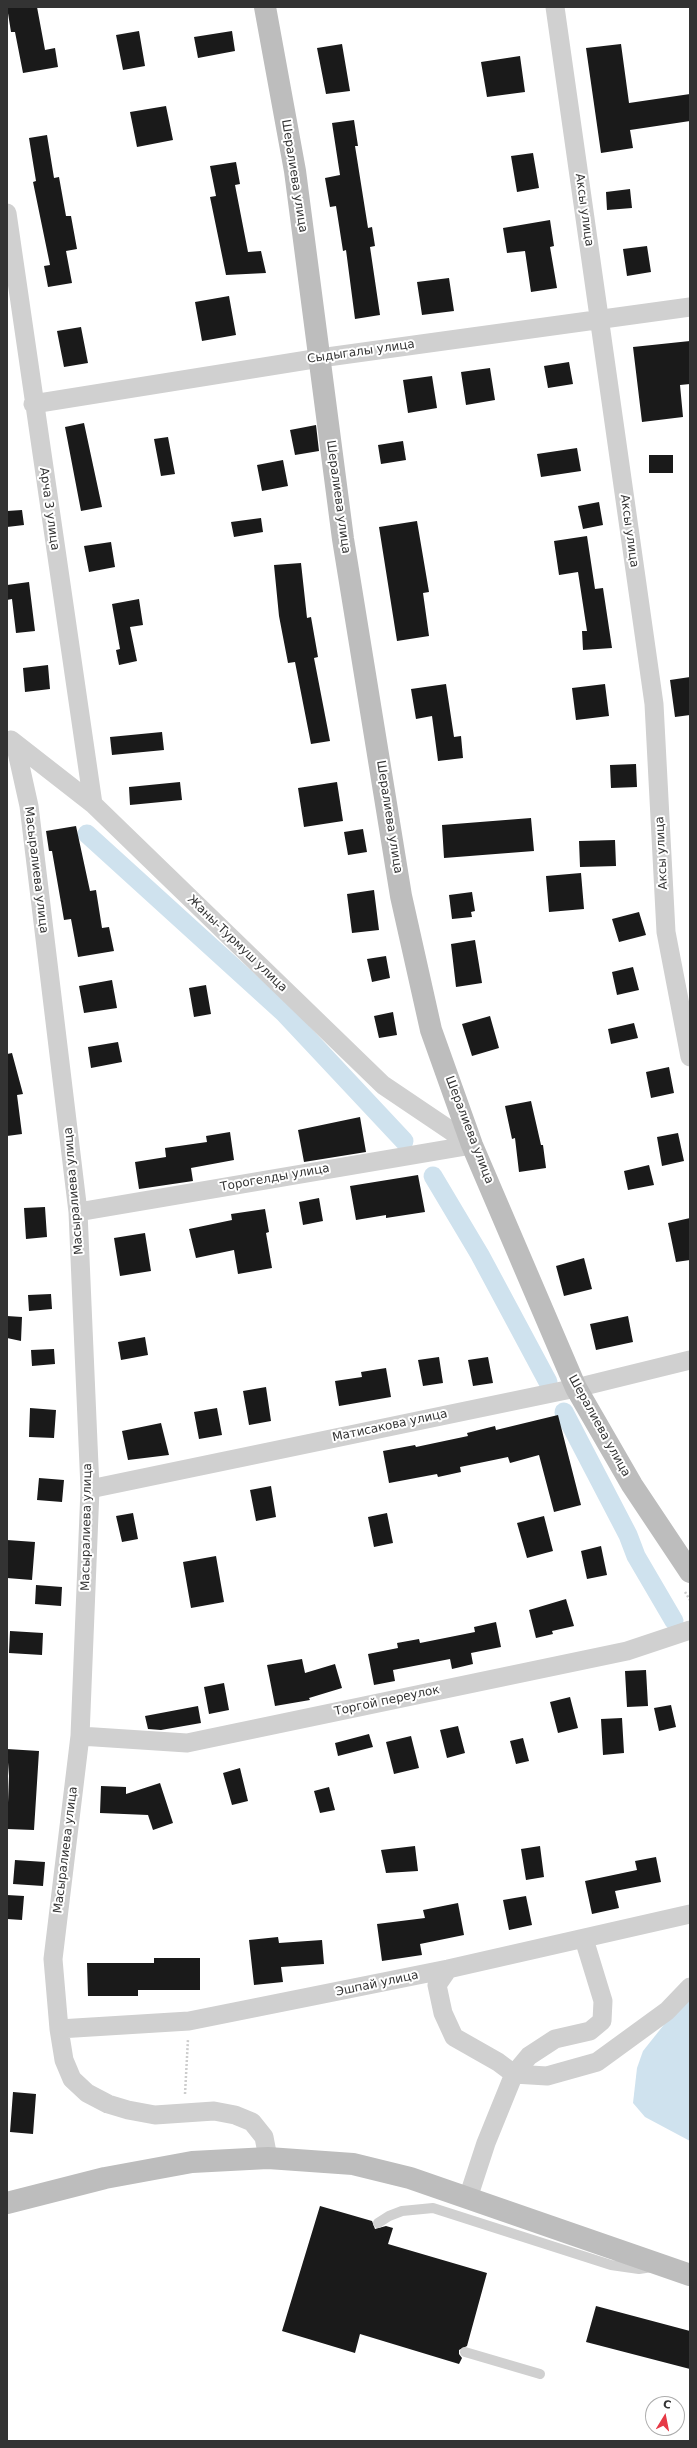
<!DOCTYPE html>
<meta charset="utf-8">
<style>
body{margin:0}
#map{position:relative;width:697px;height:2448px;overflow:hidden;background:#fff;font-family:"DejaVu Sans",sans-serif}
canvas{display:block}
.frame{position:absolute;inset:0;border:8px solid #333;pointer-events:none}
.north{position:absolute;left:645px;top:2396px;width:40px;height:40px;box-sizing:border-box;background:#fff;border:1px solid #adadad;border-radius:50%;rotate:10deg;font-size:11px;font-weight:700;line-height:16px;text-align:center;color:#333}
.north::after{content:'';display:block;margin:auto;width:14px;height:18px;background:#e63946;clip-path:polygon(50% 0,100% 100%,50% 72%,0 100%)}
</style>
<div id="map">
<canvas width="697" height="2448"></canvas>
<div class="frame"></div>
<div class="north">С</div>
</div>
<script>
const context = document.querySelector('canvas').getContext('2d');
context.lineJoin = 'round';
function paint(path, color) { context.fillStyle = color; context.fill(path, 'evenodd'); }
const poly = rows => new Path2D(rows.map(r => 'M' + r).join(''));
function trace(path, color, width, dash) { context.strokeStyle = color; context.lineWidth = width; context.lineCap = dash ? 'butt' : 'round'; context.setLineDash(dash || []); context.stroke(path); }
function write(font, color, halo, rows, align = 'center') {
  context.font = font + ' "DejaVu Sans",sans-serif'; context.lineWidth = 4; context.setLineDash([]); context.textBaseline = 'middle'; context.strokeStyle = halo; context.fillStyle = color; for (const [text, x, y, turn = 0] of rows) {
    context.save(); context.translate(x, y); context.rotate((+turn || 0) * Math.PI / 180); context.textAlign = isNaN(turn) ? turn : align; if (halo) context.strokeText(text, 0, 0); context.fillText(text, 0, 0); context.restore();
  }
}
const water = poly([
 [690,1992,690,2141,645,2117,633,2103,637,2068,643,2051]
]);
const canal = poly([
 [87,834,284,1013,404,1141],
 [433,1176,480,1255,548,1382],
 [564,1412,628,1535,636,1556,674,1621]
]);
const building = poly([
 [7,7,37,7,45,50,55,48,58,67,23,73,15,32,11,32],
 [139,31,145,66,123,70,116,35],
 [232,31,235,51,198,58,194,37],
 [342,44,350,91,326,94,317,48],
 [621,44,629,103,690,94,690,121,630,130,633,148,601,153,586,48],
 [520,56,525,92,487,97,481,62],
 [166,106,173,140,137,147,130,112],
 [354,120,358,146,355,146,368,228,372,227,375,246,370,247,380,315,355,319,346,250,343,251,336,206,330,207,325,178,340,175,332,123],
 [47,135,54,178,59,177,66,216,71,216,77,249,66,251,72,283,48,287,44,266,50,265,33,182,36,181,29,138],
 [533,153,539,188,517,192,511,156],
 [236,162,240,184,235,185,248,252,261,251,266,273,226,275,210,197,216,196,210,166],
 [630,189,632,208,607,210,606,192],
 [550,220,554,246,550,247,557,288,531,292,525,251,507,253,503,228],
 [647,246,651,272,627,276,623,249],
 [449,278,454,311,422,315,417,282],
 [229,296,236,335,202,341,195,302],
 [81,327,88,363,64,367,57,331],
 [690,341,690,384,680,385,683,417,642,422,633,347],
 [569,362,573,384,548,388,544,366],
 [490,368,495,400,466,405,461,372],
 [432,376,437,408,408,413,403,380],
 [84,423,102,507,81,511,65,427],
 [316,425,319,451,295,455,290,430],
 [168,437,175,474,161,476,154,439],
 [403,441,406,460,381,464,378,445],
 [577,448,581,471,541,477,537,454],
 [649,455,673,455,673,473,649,473],
 [283,460,288,486,262,491,257,465],
 [599,502,603,525,583,529,578,506],
 [22,510,24,525,7,527,7,511],
 [261,518,263,532,234,537,231,522],
 [417,521,429,592,423,593,429,636,397,641,379,527],
 [587,536,595,589,603,588,612,648,583,650,582,631,587,631,578,572,559,575,554,541],
 [111,542,115,567,89,572,84,546],
 [301,563,307,618,311,617,318,657,314,658,330,741,311,744,295,662,288,663,279,616,274,565],
 [29,582,35,631,16,633,12,599,7,600,7,585],
 [139,599,143,625,130,627,137,661,119,665,116,650,120,649,112,604],
 [48,665,50,689,25,692,23,668],
 [690,677,690,715,675,717,670,680],
 [446,684,454,737,461,736,463,758,438,761,432,716,416,719,411,689],
 [605,684,609,716,576,720,572,688],
 [162,732,164,750,112,755,110,737],
 [636,764,637,787,611,788,610,765],
 [180,782,182,800,130,805,129,787],
 [337,782,343,821,304,827,298,788],
 [531,818,534,851,444,858,442,825],
 [76,826,90,891,96,890,102,928,109,927,114,951,78,957,71,919,64,920,52,851,49,851,46,831],
 [363,829,367,852,348,855,344,832],
 [615,840,616,866,580,867,579,841],
 [581,873,584,909,549,912,546,876],
 [374,890,379,930,352,933,347,894],
 [472,892,475,911,471,912,472,917,452,919,449,895],
 [639,912,646,935,619,942,612,919],
 [475,940,482,983,456,987,451,944],
 [386,956,390,978,372,982,367,959],
 [633,967,639,990,617,995,612,972],
 [112,980,117,1008,84,1013,79,986],
 [206,985,211,1014,194,1017,189,988],
 [393,1012,397,1035,379,1038,374,1016],
 [490,1016,499,1048,472,1056,462,1024],
 [634,1023,638,1038,611,1044,608,1029],
 [118,1042,122,1062,91,1068,88,1047],
 [12,1053,23,1094,17,1095,22,1134,7,1136,7,1054],
 [669,1067,674,1093,651,1098,646,1072],
 [531,1101,541,1145,543,1145,546,1168,519,1172,515,1138,512,1139,505,1106],
 [360,1117,366,1152,304,1162,298,1130],
 [230,1132,234,1160,191,1168,193,1181,139,1189,135,1162,166,1157,165,1148,207,1142,206,1136],
 [678,1133,684,1161,662,1166,657,1137],
 [649,1165,654,1185,628,1190,624,1171],
 [418,1175,425,1212,386,1218,386,1215,356,1220,350,1186],
 [319,1198,323,1221,303,1225,299,1202],
 [45,1207,47,1237,26,1239,24,1208],
 [265,1209,269,1232,266,1233,272,1268,238,1274,234,1250,196,1258,189,1229,232,1220,231,1214],
 [690,1218,690,1260,676,1262,668,1223],
 [145,1233,151,1271,120,1276,114,1238],
 [584,1258,592,1289,564,1296,556,1266],
 [51,1294,52,1309,29,1311,28,1295],
 [7,1316,22,1317,21,1341,7,1338],
 [628,1316,633,1342,596,1350,590,1324],
 [145,1337,148,1355,121,1360,118,1342],
 [54,1349,55,1364,32,1366,31,1350],
 [439,1357,443,1383,423,1386,418,1360],
 [488,1357,493,1383,473,1386,468,1360],
 [386,1368,391,1397,339,1406,335,1381,362,1377,361,1372],
 [266,1387,271,1421,249,1425,243,1391],
 [30,1408,56,1410,54,1438,29,1437],
 [217,1408,222,1435,199,1439,194,1412],
 [558,1415,581,1505,554,1512,539,1455,510,1463,508,1457,460,1467,461,1472,438,1477,437,1474,389,1483,383,1451,415,1445,416,1447,468,1436,467,1433,495,1426,496,1430],
 [161,1423,169,1455,128,1460,122,1431],
 [39,1478,64,1480,62,1502,37,1500],
 [271,1486,276,1517,256,1521,250,1490],
 [133,1513,138,1539,122,1542,116,1516],
 [387,1513,393,1543,374,1547,368,1517],
 [544,1516,553,1551,527,1558,517,1523],
 [7,1540,35,1542,32,1580,7,1578],
 [601,1546,607,1575,587,1579,581,1551],
 [216,1556,224,1602,191,1608,183,1562],
 [36,1585,62,1587,61,1606,35,1604],
 [566,1599,574,1626,552,1631,553,1634,536,1638,529,1610],
 [496,1622,501,1647,471,1653,473,1664,452,1669,450,1659,393,1670,395,1681,374,1685,368,1654,398,1648,397,1643,419,1639,420,1643,475,1632,474,1627],
 [10,1631,43,1633,42,1655,9,1653],
 [302,1659,305,1673,335,1664,342,1688,309,1698,310,1700,275,1706,267,1665],
 [646,1670,648,1706,627,1707,625,1671],
 [224,1683,229,1710,209,1714,204,1687],
 [570,1697,578,1728,558,1733,550,1702],
 [671,1705,676,1727,659,1731,654,1708],
 [198,1706,201,1723,161,1730,148,1729,145,1716],
 [622,1718,624,1753,603,1755,601,1719],
 [458,1726,465,1753,447,1758,440,1730],
 [369,1734,373,1747,338,1756,335,1743],
 [411,1736,419,1768,394,1774,386,1742],
 [523,1738,529,1761,516,1764,510,1741],
 [7,1749,39,1751,34,1830,7,1829,9,1776],
 [240,1768,248,1801,232,1805,223,1773],
 [160,1783,173,1823,153,1830,148,1815,100,1813,101,1786,126,1787,126,1794],
 [329,1787,335,1810,320,1813,314,1791],
 [415,1846,418,1871,386,1873,381,1850],
 [540,1846,544,1877,526,1880,521,1849],
 [656,1857,661,1882,615,1891,619,1908,592,1914,585,1881,637,1870,635,1861],
 [15,1860,45,1862,43,1886,13,1884],
 [7,1895,24,1896,22,1920,7,1919],
 [526,1896,532,1925,509,1930,503,1900],
 [458,1903,464,1935,420,1944,422,1955,382,1961,377,1924,425,1918,423,1910],
 [278,1937,279,1943,322,1940,324,1964,281,1967,283,1982,254,1985,249,1940],
 [154,1958,200,1958,200,1990,138,1990,138,1996,88,1996,87,1963,154,1963],
 [13,2092,36,2094,33,2134,10,2132],
 [320,2206,372,2221,375,2229,386,2226,393,2228,388,2244,487,2273,467,2346,459,2350,459,2354,462,2358,459,2364,360,2334,355,2353,282,2331],
 [596,2306,690,2331,690,2369,586,2342]
]);
const path = poly([
 [685,1592,690,1600],
 [185,2094,188,2039]
]);
const lane = poly([
 [378,2223,389,2216,402,2211,433,2208,611,2265,639,2269,652,2267],
 [465,2352,540,2374]
]);
const street = poly([
 [555,7,654,704,666,932,690,1057],
 [7,213,93,804],
 [33,404,320,358,690,307],
 [11,740,93,804,383,1085,472,1145],
 [15,743,29,806,78,1212,90,1489,80,1736,53,1959,59,2029,64,2060,72,2079,87,2093,108,2104,128,2110,155,2115,214,2111,235,2115,252,2122,264,2137,268,2158],
 [78,1212,472,1145],
 [90,1489,576,1388,690,1360],
 [80,1736,187,1743,627,1651,690,1630],
 [448,1969,437,1985,443,2013,454,2037,498,2062,514,2074,529,2056,555,2039,590,2031,602,2021,603,2001,584,1939],
 [59,2029,189,2021,448,1969,690,1914],
 [468,2198,486,2143,514,2074,547,2076,597,2062,667,2011,690,1987]
]);
const secondary = poly([
 [265,7,295,171,343,539,401,896,431,1030,472,1145,576,1388,632,1485,690,1572],
 [7,2203,105,2178,192,2162,268,2158,353,2164,410,2178,690,2275]
]);
const streetNames = [
 ["Шералиева улица",294,176,81],
 ["Аксы улица",584,210,82],
 ["Сыдыгалы улица",361,352,-8],
 ["Шералиева улица",338,497,82],
 ["Арча 3 улица",49,509,82],
 ["Аксы улица",629,531,82],
 ["Шералиева улица",389,817,81],
 ["Аксы улица",662,853,-93],
 ["Масыралиева улица",36,870,83],
 ["Жаны-Турмуш улица",237,944,44],
 ["Шералиева улица",469,1130,69],
 ["Торогелды улица",275,1178,-10],
 ["Масыралиева улица",74,1191,-95],
 ["Матисакова улица",390,1426,-12],
 ["Шералиева улица",599,1426,61],
 ["Масыралиева улица",87,1527,-89],
 ["Торгой переулок",387,1701,-12],
 ["Масыралиева улица",66,1850,-83],
 ["Эшпай улица",377,1984,-12]
];
paint(water, '#cfe2ee');
trace(canal, '#cfe2ee', 19);
paint(building, '#1a1a1a');
trace(path, '#cdcdcd', 2.5, [2, 2]);
trace(lane, '#d0d0d0', 10);
trace(street, '#d0d0d0', 19);
trace(secondary, '#bdbdbd', 22);
write('12px', '#333', '#fff', streetNames);
</script>
